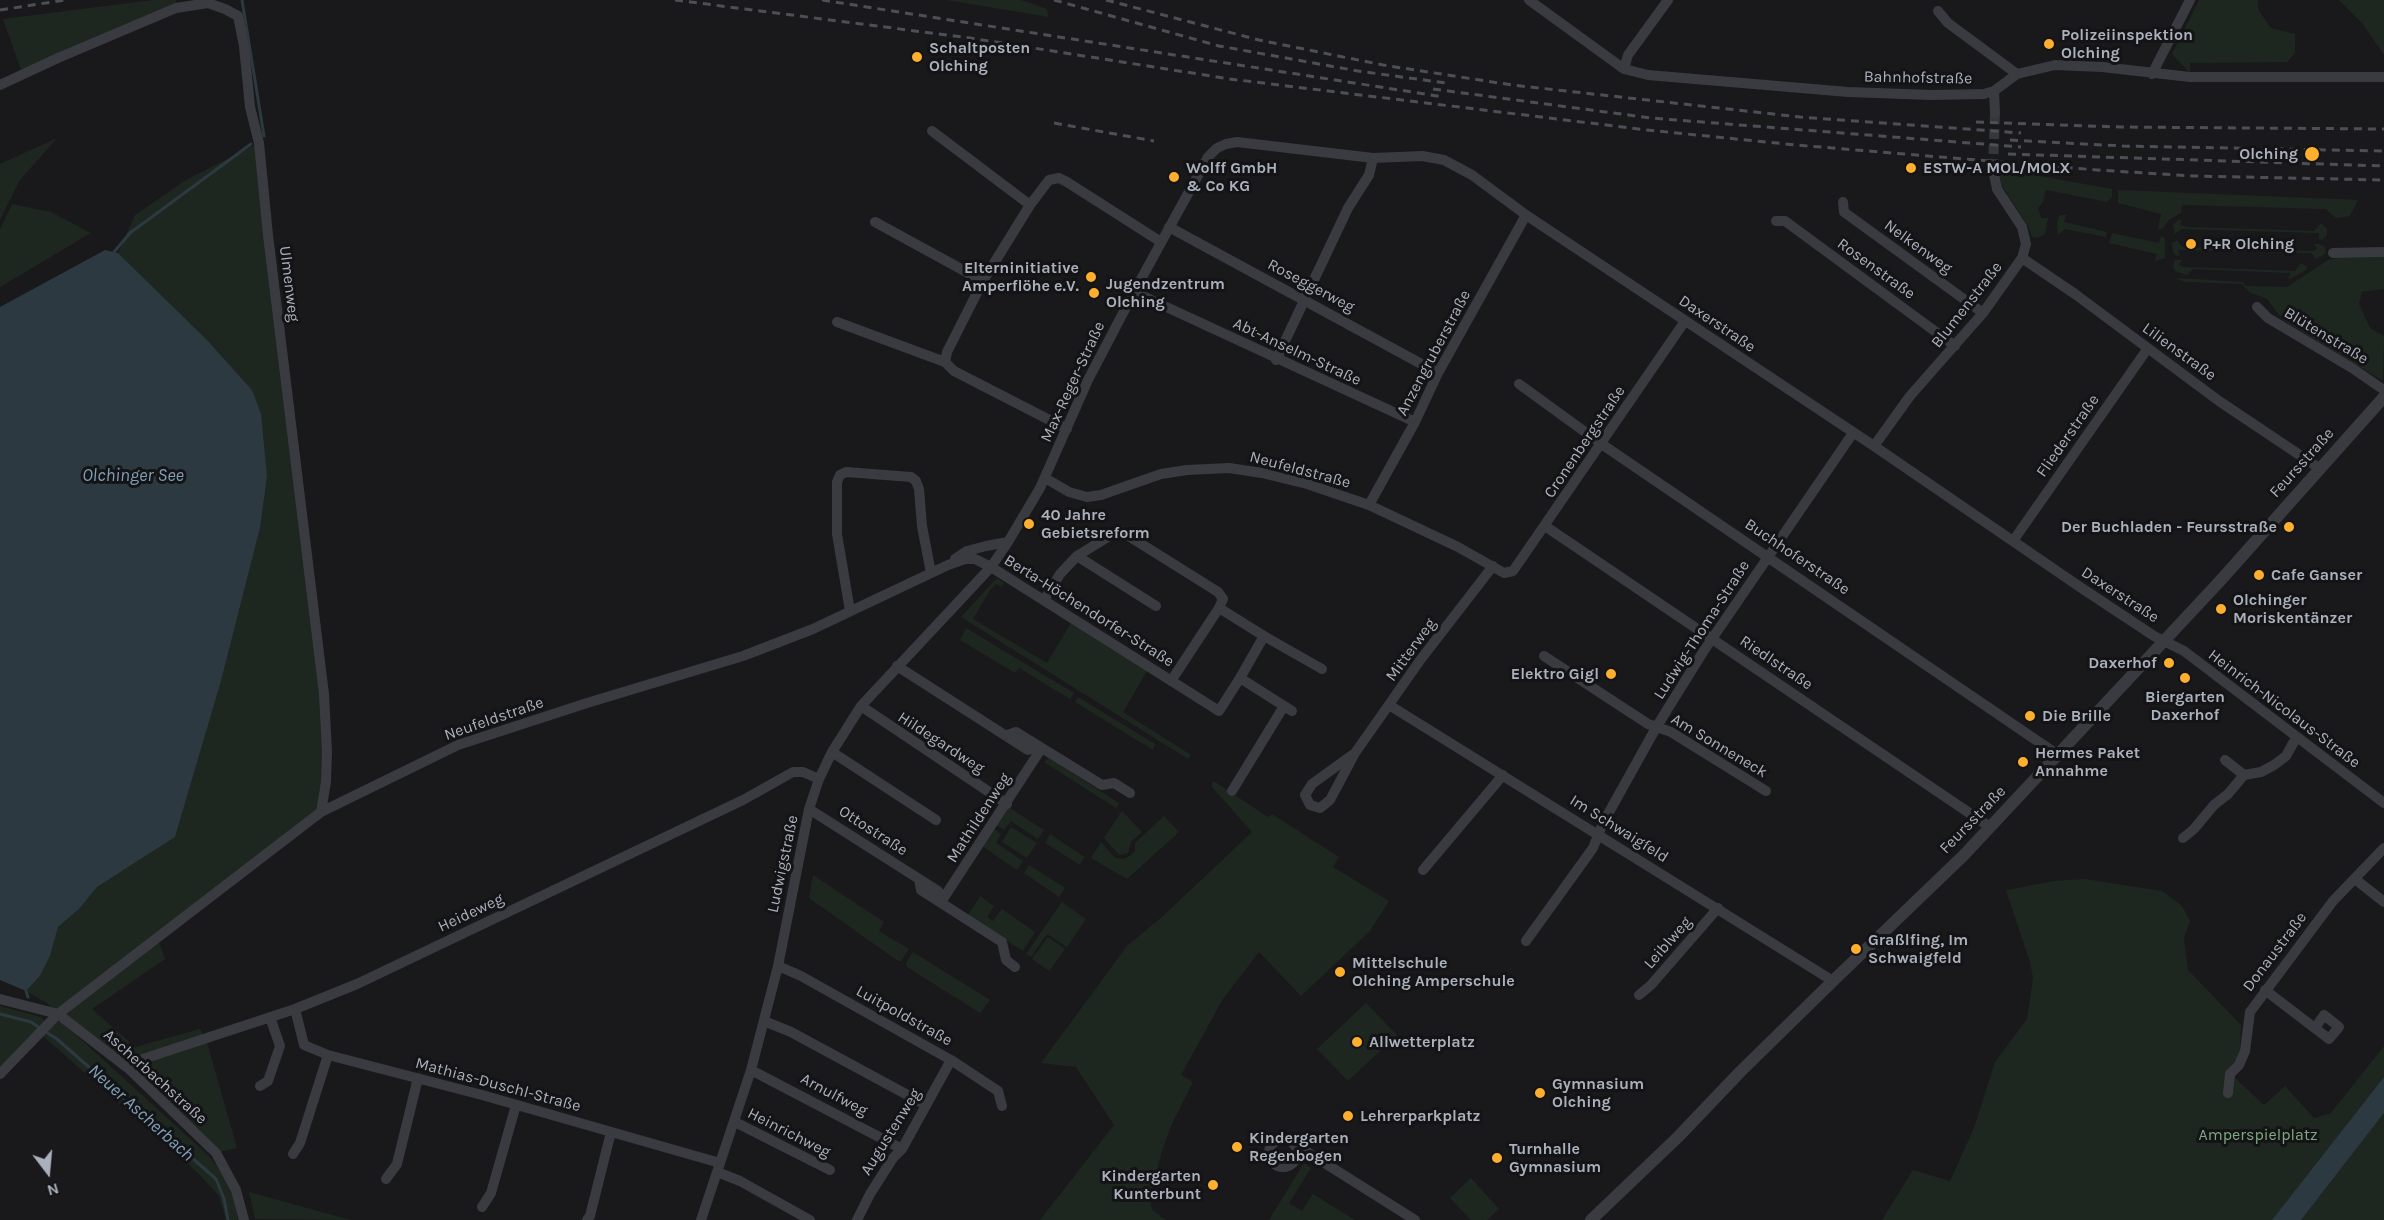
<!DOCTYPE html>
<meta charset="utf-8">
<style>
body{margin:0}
#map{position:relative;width:2384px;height:1220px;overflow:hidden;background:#19191b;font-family:Karla,sans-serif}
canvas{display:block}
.north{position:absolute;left:18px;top:1142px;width:60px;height:60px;-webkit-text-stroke:4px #141416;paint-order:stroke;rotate:164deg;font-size:16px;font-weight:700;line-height:24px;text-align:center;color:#aab0bc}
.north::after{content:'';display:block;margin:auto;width:21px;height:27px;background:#aab0bc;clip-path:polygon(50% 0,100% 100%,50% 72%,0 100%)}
</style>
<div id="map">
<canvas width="2384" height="1220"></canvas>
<div class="north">N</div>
</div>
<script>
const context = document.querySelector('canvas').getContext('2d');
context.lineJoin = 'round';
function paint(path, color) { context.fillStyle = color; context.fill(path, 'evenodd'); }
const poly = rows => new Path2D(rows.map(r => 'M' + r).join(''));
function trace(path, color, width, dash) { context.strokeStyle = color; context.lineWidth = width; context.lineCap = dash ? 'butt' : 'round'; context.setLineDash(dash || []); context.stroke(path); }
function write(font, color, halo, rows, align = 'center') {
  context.font = font + ' Karla,sans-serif'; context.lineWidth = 6; context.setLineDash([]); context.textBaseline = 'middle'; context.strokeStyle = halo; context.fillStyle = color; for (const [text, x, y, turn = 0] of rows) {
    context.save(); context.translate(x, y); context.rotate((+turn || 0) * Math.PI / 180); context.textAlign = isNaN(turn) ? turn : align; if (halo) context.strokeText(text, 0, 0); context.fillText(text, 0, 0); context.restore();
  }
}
const green = poly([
 [153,0,176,0,176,3,21,70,3,19],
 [946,0,1021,0,1047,9,1049,17],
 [2199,0,2258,0,2259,11,2271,28,2295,34,2295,53,2287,62,2190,63,2190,73,2172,54],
 [2339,0,2384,0,2384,55,2362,23],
 [57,138,20,180,0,220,0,164],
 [259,143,324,694,321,812,158,939,165,959,92,1009,135,1047,200,1029,206,1039,237,1148,216,1153,129,1069,58,1014,47,1003,26,991,40,976,50,956,58,927,79,909,97,887,175,837,221,681,260,528,267,477,252,390,207,340,118,253,135,215,186,180],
 [1999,172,2040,176,2112,189,2112,197,2107,202,2046,190,2043,202,2038,208,2041,218,2048,218,2045,234,2039,237,2033,238,2028,226,2002,186],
 [2118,190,2358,200,2350,216,2336,218,2326,209,2182,205,2181,213,2169,220,2162,229,2158,229,2161,214,2118,203],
 [12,204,51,212,91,233,0,287,0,229],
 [2062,215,2066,215,2064,222,2107,232,2106,237,2065,229,2058,235,2057,224,2059,216],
 [2178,220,2182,220,2180,225,2187,227,2314,231,2321,223,2327,229,2327,235,2322,240,2319,239,2319,233,2182,229,2175,234,2173,225],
 [2112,233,2159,243,2161,236,2165,238,2165,258,2155,261,2157,254,2109,243],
 [2177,240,2182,247,2313,251,2317,249,2314,244,2319,244,2324,246,2326,253,2316,259,2311,253,2178,250,2180,256,2175,255,2173,252,2172,243],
 [2384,257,2384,289,2362,292,2359,304,2370,328,2384,336,2383,381,2283,320,2267,299,2249,292,2242,284,2186,282,2175,278,2243,282,2246,286,2287,287,2328,260,2337,258],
 [2175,260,2182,260,2179,265,2184,267,2295,271,2301,263,2307,267,2306,270,2290,279,2288,278,2291,273,2193,269,2187,275,2175,271,2173,266],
 [997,578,1004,583,1002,587,996,584,990,590,973,619,1047,663,1071,623,1147,671,1123,712,1191,755,1188,759,961,617],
 [966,628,1074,693,1070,699,1019,668,1015,673,960,640],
 [1078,697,1155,744,1153,750,1075,702],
 [1049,758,1119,803,1116,808,1044,762],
 [1212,782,1215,782,1268,817,1272,814,1339,857,1333,867,1389,901,1370,931,1301,996,1259,952,1223,999,1181,1075,1193,1082,1171,1126,1162,1151,1150,1198,1152,1210,1166,1220,1040,1220,1114,1125,1076,1067,1041,1063,1127,946,1163,916,1252,832,1212,787],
 [1008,807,1044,830,1038,839,1011,821,1004,830,996,825],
 [1122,811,1142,832,1131,842,1128,853,1119,855,1104,838],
 [1164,816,1179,832,1127,879,1091,858,1101,842,1115,858,1123,859,1130,856,1135,851,1135,843],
 [1011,827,1037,843,1027,858,1002,842],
 [994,829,1001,834,996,843,1023,861,1017,870,982,846],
 [1050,834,1085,857,1080,865,1045,843],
 [1029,865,1065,888,1059,897,1024,873],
 [813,875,884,922,879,931,909,949,901,961,898,961,809,898],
 [2085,879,2162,891,2182,906,2190,921,2184,938,2188,970,2241,1025,2239,1065,2231,1074,2264,1105,2285,1086,2314,1118,2331,1113,2384,1046,2384,1077,2272,1220,1882,1220,1913,1170,1950,1181,1974,1128,1995,1062,2027,1019,2033,978,2030,962,2006,890,2055,881],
 [980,896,994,906,987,917,993,921,1002,909,1035,932,1023,951,968,915],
 [1062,902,1086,919,1067,947,1047,934,1031,957,1026,954],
 [1048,937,1065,949,1049,971,1032,959],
 [913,952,990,1000,980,1013,907,967,906,963],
 [1366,1003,1397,1035,1348,1081,1317,1049],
 [0,1006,41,1017,45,1021,0,1073],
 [57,1022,62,1022,209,1156,225,1177,234,1194,238,1220,226,1220,219,1196,197,1172,43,1036],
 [2384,1113,2384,1220,2301,1220],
 [1304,1163,1311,1168,1289,1203,1302,1211,1313,1194,1355,1220,1269,1220],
 [1471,1178,1499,1209,1487,1220,1471,1220,1450,1198],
 [249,1192,351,1220,255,1219]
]);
const water = poly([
 [105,250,118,253,207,340,252,390,261,414,267,477,260,528,221,681,175,837,97,887,79,909,58,927,50,956,40,976,26,991,0,980,0,307],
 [2384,1077,2384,1113,2301,1220,2272,1220]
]);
const stream = poly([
 [242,0,264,136],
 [114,252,130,233,251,144],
 [26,991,28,997],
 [0,1014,31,1022,40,1028],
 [46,1032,57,1039,216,1179,224,1199,228,1220]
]);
const minorTunnel = poly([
 [1993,169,1995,113]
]);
const minor = poly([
 [1529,0,1624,69,1648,75,1848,92,1932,95,1984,94,1994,91,2017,74,2055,65,2102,67,2190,77,2384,77],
 [1938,11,1948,23,2017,74],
 [1624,69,1628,55,1668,0],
 [2152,74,2190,0],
 [0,85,58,58,176,8,208,3,225,9,238,16,244,46,250,107,259,143,268,235,324,694,327,752,326,782,321,812],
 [1994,91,1995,113],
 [932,131,1030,205],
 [1843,202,1844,212,1983,313],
 [1776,221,1785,221,1955,346],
 [875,222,983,281],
 [1169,227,1438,373],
 [2333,253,2384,252],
 [2022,258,2075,294,2219,401,2319,468],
 [1134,292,1415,422],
 [2257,307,2268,318,2352,368,2381,388],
 [837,322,945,362],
 [1276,360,1348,208,1369,175,1373,158],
 [1519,384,1603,445,2058,755],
 [1067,429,954,371,945,362,947,352,983,281,1030,205,1049,180,1059,178,1067,182,1161,242],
 [1874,446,1910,396,1983,313,2022,258,2026,244,2022,227,1997,189,1993,169],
 [1045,478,1069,492,1087,497,1101,495,1161,474,1187,470,1229,468,1262,473,1307,484,1369,505,1458,547,1504,573,1513,571,1685,321],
 [1369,505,1415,422,1438,373,1526,215],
 [1545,526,1990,827],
 [2013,541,2148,348],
 [1077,556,1156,606],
 [955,559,967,551,986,546,1008,542],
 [1044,600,1060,574,1077,556,1119,530,1218,592,1223,599,1219,608],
 [850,611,837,534,837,482,840,475,846,472,911,477,916,481,919,489,922,526,931,573],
 [1264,636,1322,669],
 [1544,656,1648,724,1671,732,1766,791],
 [897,666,1028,750,1037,746],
 [1171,681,1219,608,1264,636,1240,678],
 [1389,705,1833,981],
 [861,706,1007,804],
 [1007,735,1016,732,1102,785,1114,783,1130,793],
 [832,752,936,820],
 [1355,753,1312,784,1305,795,1310,805,1320,808,1330,800,1355,753,1421,659,1493,566],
 [2225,760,2244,775],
 [1232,791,1284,706],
 [809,809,938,891,938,901],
 [2183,838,2194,829,2214,805,2228,794,2244,775,2261,772,2274,765,2286,756,2296,738],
 [1423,870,1503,775],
 [919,879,921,890,1002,942,1006,960,1015,967],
 [2355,879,2384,902],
 [941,902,1041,749],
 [1526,941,1593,848,1603,823,1657,726,1703,652,1853,433],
 [778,966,801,976,951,1060,998,1091,1002,1106],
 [2265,990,2329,1039,2339,1027,2324,1015,2315,1028],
 [1639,995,1651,985,1718,908],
 [0,999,58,1014,129,1069,216,1153,236,1190,244,1220],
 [295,1009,304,1045,328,1055,482,1095,720,1163],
 [764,1021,791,1032,926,1105],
 [129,1069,140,1060,295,1009,357,984,743,800,793,772,803,772,819,779],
 [751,1070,902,1149],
 [0,1074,58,1014,321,812,458,745,587,703,743,656,813,629,948,565,965,559,975,559,991,567,1219,711,1240,678,1292,711],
 [260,1086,268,1081,280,1046,270,1017],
 [2228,1093,2230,1074,2239,1065,2245,1051,2250,1012,2333,901,2384,848],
 [735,1122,830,1170],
 '1269 1153a14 14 0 1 1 28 0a14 14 0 1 1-28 0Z',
 [1297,1151,1304,1150,1415,1220],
 [293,1154,300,1143,328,1055],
 [717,1172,740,1181,810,1220],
 [386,1179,397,1164,418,1078],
 [482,1207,491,1193,516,1105],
 [587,1220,590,1216,611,1132],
 [701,1220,751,1070,778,966,809,809,819,779,832,752,861,706,991,567,1008,542,1040,488,1088,380,1134,292,1208,157,1217,148,1226,144,1237,142,1373,158,1422,156,1444,160,1472,175,1526,215,1874,446,2080,587,2154,636,2184,651,2384,803],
 [857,1220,870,1194,893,1158,902,1149,951,1060]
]);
const tertiary = poly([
 [1591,1220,1678,1137,1741,1071,1836,978,1964,855,2220,581,2384,397]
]);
const rail = poly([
 [675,0,970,38,1230,79,1647,130,1796,145,2097,170,2193,176,2384,180],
 [822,0,1444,97],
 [1054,0,1219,46,1358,71,1446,83],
 [1106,0,1259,40,1383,65,1512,85,1800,117,2021,133],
 [0,10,65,0],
 [1433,89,1651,118,2021,147],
 [1976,122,2120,127,2384,129],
 [1054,123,1154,141],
 [2010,140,2123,146,2384,151],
 [2008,154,2384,166]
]);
const markers = [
 [2049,44,6,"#feaf2e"],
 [917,57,6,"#feaf2e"],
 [2312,154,8,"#feaf2e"],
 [1911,168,6,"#feaf2e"],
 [1174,177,6,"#feaf2e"],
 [2191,244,6,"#feaf2e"],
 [1091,277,6,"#feaf2e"],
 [1094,293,6,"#feaf2e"],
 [1029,524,6,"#feaf2e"],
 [2289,527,6,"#feaf2e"],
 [2259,575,6,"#feaf2e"],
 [2221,609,6,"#feaf2e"],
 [2169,663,6,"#feaf2e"],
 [1611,674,6,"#feaf2e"],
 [2185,678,6,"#feaf2e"],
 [2030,716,6,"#feaf2e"],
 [2023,762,6,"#feaf2e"],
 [1856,949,6,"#feaf2e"],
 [1340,972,6,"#feaf2e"],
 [1357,1042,6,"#feaf2e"],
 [1540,1093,6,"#feaf2e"],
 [1348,1116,6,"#feaf2e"],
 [1237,1147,6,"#feaf2e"],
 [1497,1158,6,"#feaf2e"],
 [1213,1185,6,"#feaf2e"]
];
const poiNames = [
 ["Polizeiinspektion",2061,35],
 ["Olching",2061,53],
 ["Schaltposten",929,48],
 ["Olching",929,66],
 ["Olching",2298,154,"right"],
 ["Wolff GmbH",1186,168],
 ["& Co KG",1186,186],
 ["ESTW-A MOL/MOLX",1923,168],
 ["P+R Olching",2203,244],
 ["Elterninitiative",1079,268,"right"],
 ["Amperflöhe e.V.",1079,286,"right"],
 ["Jugendzentrum",1106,284],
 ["Olching",1106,302],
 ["40 Jahre",1041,515],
 ["Gebietsreform",1041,533],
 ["Der Buchladen - Feursstraße",2277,527,"right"],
 ["Cafe Ganser",2271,575],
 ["Olchinger",2233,600],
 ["Moriskentänzer",2233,618],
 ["Daxerhof",2157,663,"right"],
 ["Elektro Gigl",1599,674,"right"],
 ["Biergarten",2185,697,"center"],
 ["Daxerhof",2185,715,"center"],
 ["Die Brille",2042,716],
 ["Hermes Paket",2035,753],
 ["Annahme",2035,771],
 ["Graßlfing, Im",1868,940],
 ["Schwaigfeld",1868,958],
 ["Mittelschule",1352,963],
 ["Olching Amperschule",1352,981],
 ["Allwetterplatz",1369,1042],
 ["Gymnasium",1552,1084],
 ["Olching",1552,1102],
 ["Lehrerparkplatz",1360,1116],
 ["Kindergarten",1249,1138],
 ["Regenbogen",1249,1156],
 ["Turnhalle",1509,1149],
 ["Gymnasium",1509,1167],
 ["Kindergarten",1201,1176,"right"],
 ["Kunterbunt",1201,1194,"right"]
];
const streetNames = [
 ["Bahnhofstraße",1918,78,1],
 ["Nelkenweg",1918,247,36],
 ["Rosenstraße",1876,269,36],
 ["Ulmenweg",289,284,83],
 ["Roseggerweg",1311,286,28],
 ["Blumenstraße",1967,305,-52],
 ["Daxerstraße",1717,324,34],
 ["Blütenstraße",2326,336,31],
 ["Abt-Anselm-Straße",1297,352,25],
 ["Lilienstraße",2179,352,36],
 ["Anzengruberstraße",1434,353,-62],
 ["Max-Reger-Straße",1073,382,-65],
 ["Fliederstraße",2068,436,-55],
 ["Cronenbergstraße",1585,442,-56],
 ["Feursstraße",2302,463,-48],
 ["Neufeldstraße",1300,470,15],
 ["Buchhoferstraße",1797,557,34],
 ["Daxerstraße",2120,595,33],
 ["Berta-Höchendorfer-Straße",1089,611,32],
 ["Ludwig-Thoma-Straße",1702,630,-57],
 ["Mitterweg",1411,650,-54],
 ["Riedlstraße",1776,663,34],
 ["Heinrich-Nicolaus-Straße",2284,709,37],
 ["Neufeldstraße",494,719,-19],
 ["Hildegardweg",941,743,33],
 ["Am Sonneneck",1719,746,31],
 ["Mathildenweg",979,818,-57],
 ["Feursstraße",1973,820,-46],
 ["Im Schwaigfeld",1619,829,32],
 ["Ottostraße",873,831,33],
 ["Ludwigstraße",783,864,-78],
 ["Heideweg",471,913,-25],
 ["Leiblweg",1668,943,-49],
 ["Donaustraße",2275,952,-53],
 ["Luitpoldstraße",904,1016,29],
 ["Ascherbachstraße",155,1077,42],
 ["Mathias-Duschl-Straße",498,1085,15],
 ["Arnulfweg",834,1095,28],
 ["Augustenweg",891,1132,-58],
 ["Heinrichweg",789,1133,27]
];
const parkNames = [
 ["Amperspielplatz",2258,1135]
];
const waterNames = [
 ["Olchinger See",133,476],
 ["Neuer Ascherbach",141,1113,42]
];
paint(green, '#1e271f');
paint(water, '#2d3940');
trace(stream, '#2d3940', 3);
trace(minorTunnel, '#36373b', 10, [10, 5]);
trace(minor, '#393b41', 10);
trace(tertiary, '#393b41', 12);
trace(rail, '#4c4f56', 3, [8, 6]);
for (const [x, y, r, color] of markers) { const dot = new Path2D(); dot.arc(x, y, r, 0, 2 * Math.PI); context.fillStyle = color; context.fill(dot); trace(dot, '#141416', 2); }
write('bold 16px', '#aab0bc', '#141416', poiNames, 'left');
write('16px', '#aab0bc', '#141416', streetNames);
write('16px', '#80a881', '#141416', parkNames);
write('italic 18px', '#80a0b8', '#141416', waterNames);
</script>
